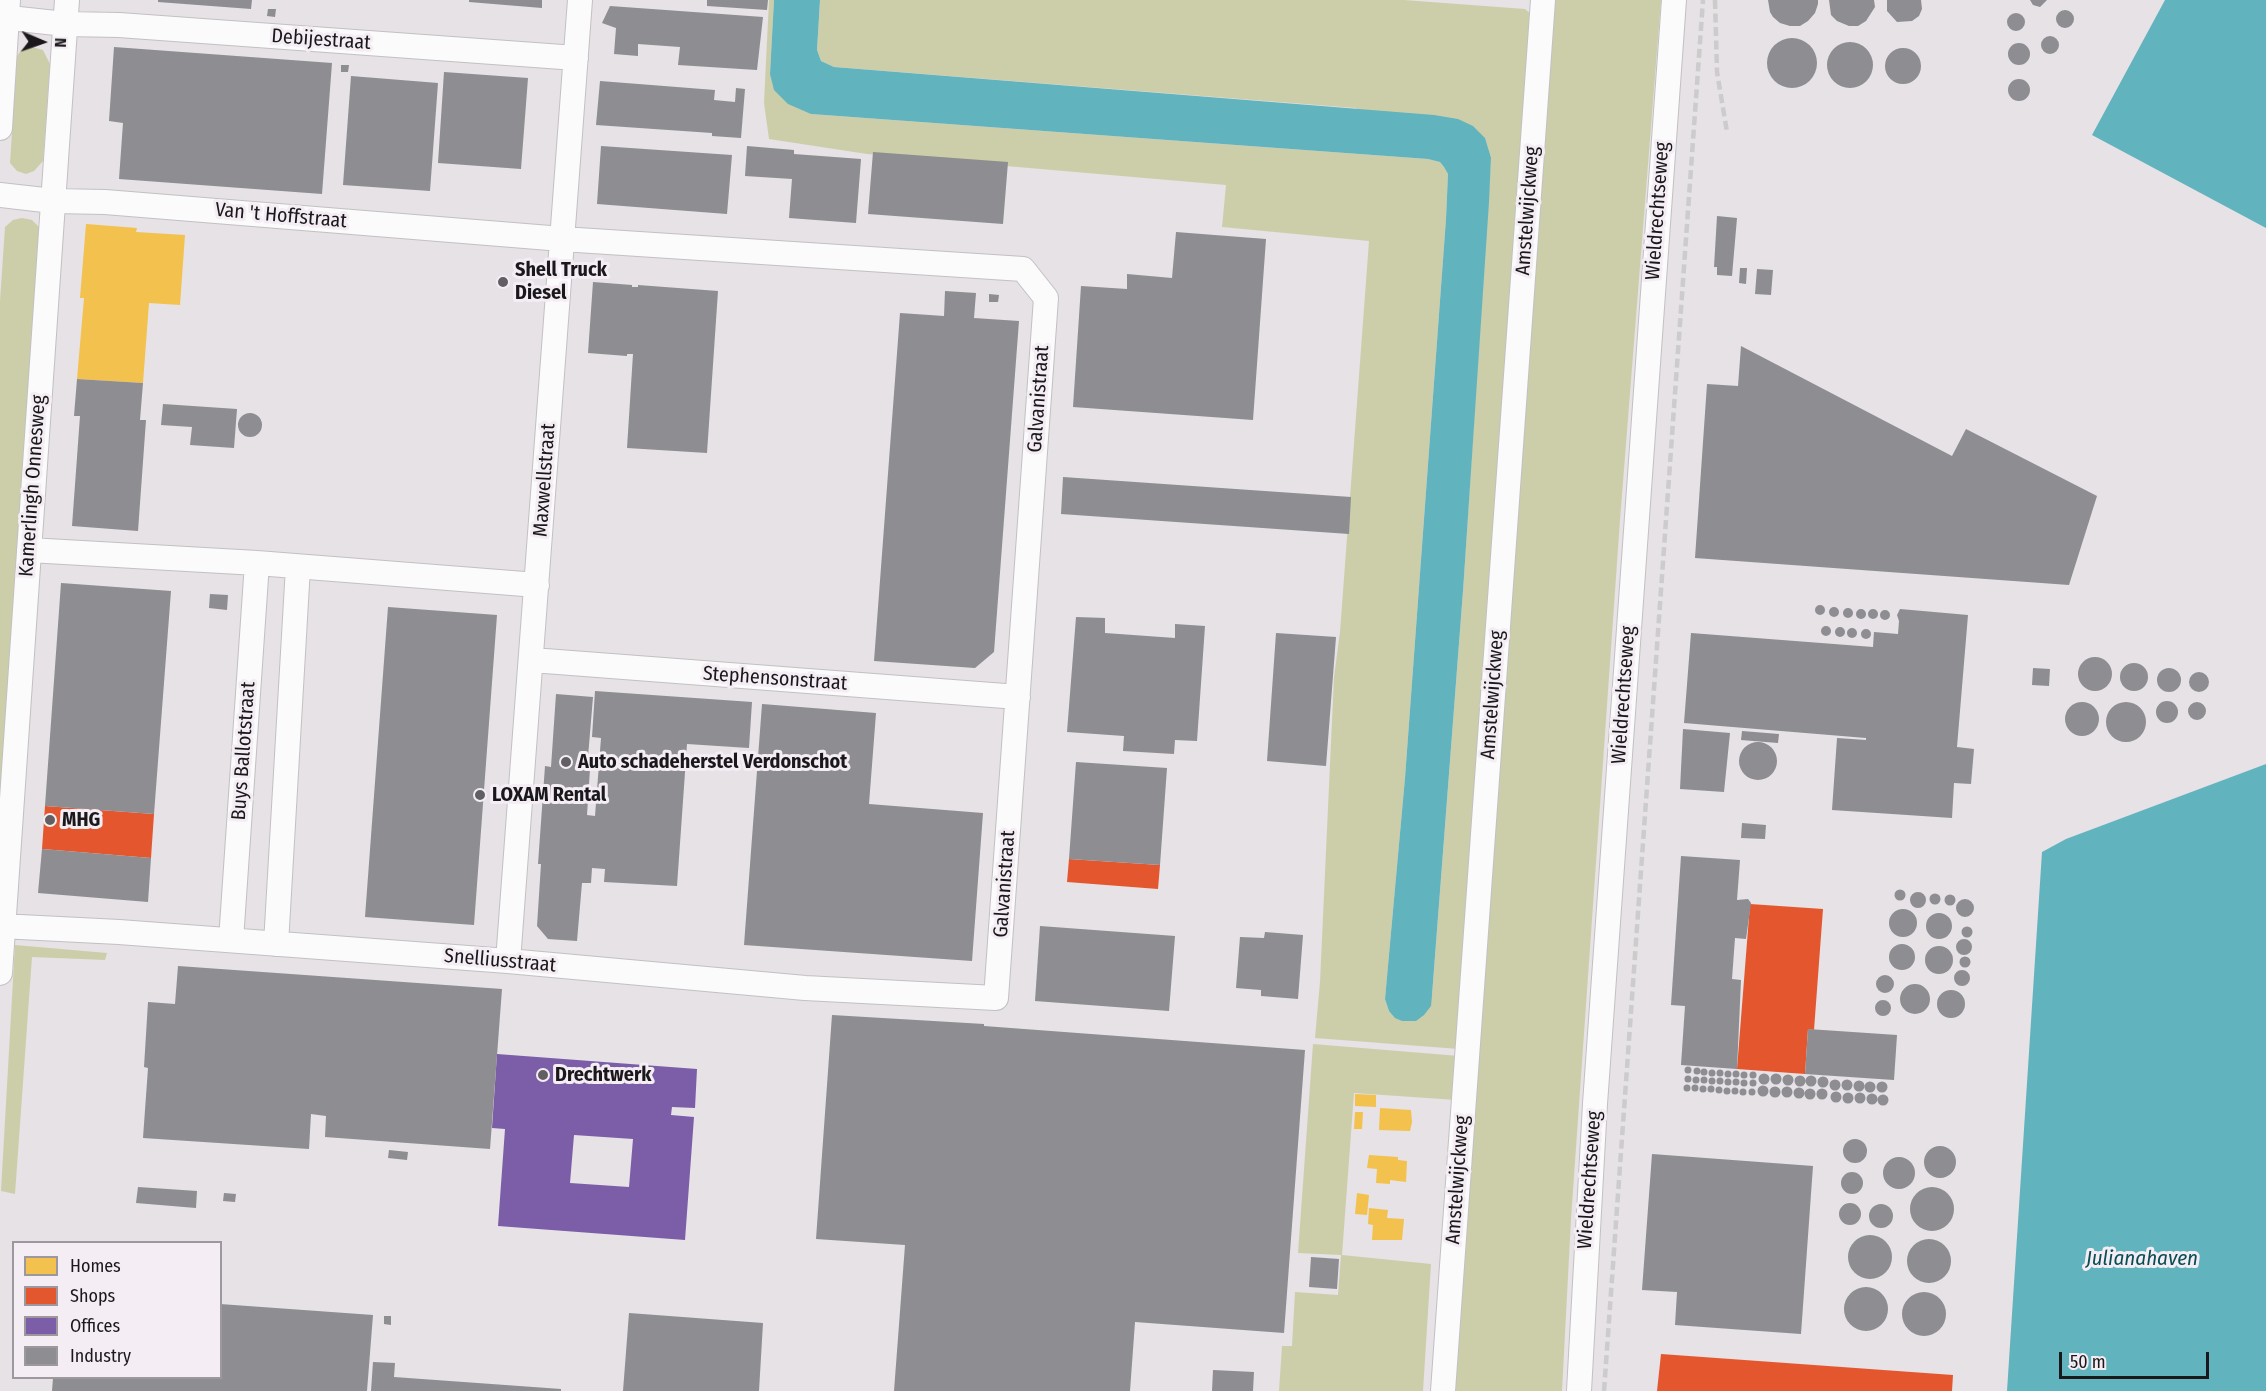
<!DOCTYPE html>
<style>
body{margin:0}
#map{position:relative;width:2266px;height:1391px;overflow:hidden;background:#e6e2e6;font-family:"Fira Sans Condensed",sans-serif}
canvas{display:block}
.legend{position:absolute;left:12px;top:1241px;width:210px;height:138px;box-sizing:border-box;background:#f4eef4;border:2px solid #9d989d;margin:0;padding:8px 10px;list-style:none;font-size:18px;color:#1a181a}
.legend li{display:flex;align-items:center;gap:12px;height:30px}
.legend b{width:30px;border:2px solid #9d989d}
.north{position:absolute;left:12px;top:12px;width:60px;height:60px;-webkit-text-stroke:4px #f4eef4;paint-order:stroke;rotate:92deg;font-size:16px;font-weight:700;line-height:24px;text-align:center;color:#1a181a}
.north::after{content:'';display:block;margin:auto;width:21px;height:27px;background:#1a181a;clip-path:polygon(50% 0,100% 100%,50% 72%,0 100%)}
.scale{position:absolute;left:2059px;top:1352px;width:150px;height:27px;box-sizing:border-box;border:3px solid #1a181a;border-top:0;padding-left:8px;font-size:18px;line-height:21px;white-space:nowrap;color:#1a181a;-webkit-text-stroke:4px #f4eef4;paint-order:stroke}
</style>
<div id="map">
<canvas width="2266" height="1391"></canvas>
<ul class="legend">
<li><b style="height:16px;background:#f2c14e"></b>Homes</li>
<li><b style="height:16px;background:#e4572e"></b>Shops</li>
<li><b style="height:16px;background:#7b5ea7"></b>Offices</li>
<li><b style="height:16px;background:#8d8d92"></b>Industry</li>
</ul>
<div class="north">N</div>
<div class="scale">50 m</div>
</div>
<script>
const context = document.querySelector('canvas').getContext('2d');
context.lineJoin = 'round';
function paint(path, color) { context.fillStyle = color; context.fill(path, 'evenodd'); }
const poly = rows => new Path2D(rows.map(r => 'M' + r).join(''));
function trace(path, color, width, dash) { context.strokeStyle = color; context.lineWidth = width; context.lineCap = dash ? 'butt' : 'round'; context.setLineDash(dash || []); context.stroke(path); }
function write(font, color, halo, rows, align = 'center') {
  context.font = font + ' "Fira Sans Condensed",sans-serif'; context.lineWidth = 6; context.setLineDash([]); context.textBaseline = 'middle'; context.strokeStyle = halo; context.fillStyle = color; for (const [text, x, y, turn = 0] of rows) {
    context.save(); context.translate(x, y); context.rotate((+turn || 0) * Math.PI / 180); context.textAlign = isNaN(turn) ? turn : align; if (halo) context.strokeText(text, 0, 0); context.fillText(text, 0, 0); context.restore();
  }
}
const green = poly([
 [769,0,774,0,770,74,811,114,1428,159,1440,162,1444,167,1448,174,1446,219,1405,778,1385,999,1389,1011,1402,1021,1432,995,1463,591,1491,158,1355,108,834,67,821,61,817,50,820,0,1404,0,1525,9,1533,16,1459,1049,1315,1038,1320,982,1334,677,1340,632,1369,241,1222,227,1226,185,867,154,769,139,764,103],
 [1551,0,1661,0,1620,520,1571,1219,1562,1391,1452,1391],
 [32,47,43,50,50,64,43,161,34,171,26,174,17,171,10,163,17,56,23,48],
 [22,218,32,220,41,229,0,855,0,301,5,227,13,220],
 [15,945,107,953,105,960,32,957,15,1194,1,1191],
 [1313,1044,1459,1056,1456,1100,1354,1093,1342,1255,1431,1264,1423,1391,1279,1391,1282,1346,1292,1346,1295,1292,1338,1295,1341,1255,1298,1253]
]);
const water = poly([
 [774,0,820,0,817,50,821,61,834,67,1434,115,1458,119,1473,126,1485,138,1491,158,1489,202,1463,591,1432,995,1431,1006,1424,1015,1416,1021,1402,1021,1395,1018,1389,1011,1385,999,1405,778,1446,219,1448,174,1444,167,1440,162,1428,159,811,114,788,104,774,90,770,74],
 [2165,0,2266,0,2266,228,2092,135],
 [2266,764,2266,1391,2007,1391,2042,852,2066,839]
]);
const homes = poly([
 [86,224,137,228,136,232,185,235,180,305,149,303,143,383,77,379,84,298,80,298],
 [1355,1094,1376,1095,1376,1107,1355,1106],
 [1380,1108,1411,1110,1412,1122,1410,1131,1379,1130],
 [1355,1112,1363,1112,1362,1129,1354,1129],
 [1369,1155,1398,1157,1398,1160,1407,1161,1406,1182,1390,1180,1390,1184,1376,1183,1377,1169,1367,1168],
 [1357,1193,1369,1195,1367,1215,1355,1214],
 [1369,1208,1388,1210,1387,1218,1404,1219,1402,1240,1372,1240,1373,1225,1368,1224]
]);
const shops = poly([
 [45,806,154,814,151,858,42,849],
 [1069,859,1160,865,1158,889,1067,882],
 [1750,904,1823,909,1814,1030,1808,1029,1805,1074,1737,1069],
 [1661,1354,1953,1375,1952,1391,1657,1391]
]);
const offices = poly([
 [497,1054,697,1069,695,1108,672,1107,671,1115,694,1117,685,1240,498,1226,505,1129,492,1128],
 [574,1135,633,1139,629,1187,570,1183]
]);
const industry = poly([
 [158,0,252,0,251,9,158,2],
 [469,0,542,0,542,8,469,2],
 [707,0,768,0,767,10,707,6],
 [1768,0,1818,0,1818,4,1815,13,1808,21,1800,26,1790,26,1780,23,1773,17,1770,12],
 [1829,0,1874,0,1875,7,1866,21,1858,26,1849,26,1837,21,1831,15],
 [1887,0,1921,0,1922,9,1919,16,1912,21,1897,22,1887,11],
 [2030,0,2047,0,2040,7,2033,5],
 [610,6,763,17,757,70,678,65,680,47,638,44,638,56,614,54,616,28,602,23],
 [268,9,276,9,275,17,267,16],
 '2056 19a9 9 0 1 1 18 0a9 9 0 1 1-18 0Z',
 '2007 22a9 9 0 1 1 18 0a9 9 0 1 1-18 0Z',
 '2041 45a9 9 0 1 1 18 0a9 9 0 1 1-18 0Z',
 '1767 63a25 25 0 1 1 50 0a25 25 0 1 1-50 0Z',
 '1827 65a23 23 0 1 1 46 0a23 23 0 1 1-46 0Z',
 '2008 54a11 11 0 1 1 22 0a11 11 0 1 1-22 0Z',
 [114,47,332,63,322,194,119,179,123,123,109,121],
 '1885 66a18 18 0 1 1 36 0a18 18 0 1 1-36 0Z',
 [341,65,349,65,348,72,341,72],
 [444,72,528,78,521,169,438,163],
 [351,76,438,83,430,191,343,185],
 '2008 90a11 11 0 1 1 22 0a11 11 0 1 1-22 0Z',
 [600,81,715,90,714,100,735,102,736,88,745,89,741,138,712,136,712,133,596,125],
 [601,146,732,155,727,214,597,204],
 [747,146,794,150,794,154,861,159,856,223,789,218,792,179,745,176],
 [873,152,1008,162,1003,224,868,214],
 [1717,216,1737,218,1732,276,1717,275,1717,267,1714,267],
 [1176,232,1266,239,1253,420,1073,407,1081,286,1127,289,1127,274,1172,278],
 [1740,268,1747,268,1746,284,1739,283],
 [1757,269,1773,270,1771,295,1755,294],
 [593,282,632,285,632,287,638,287,638,285,718,291,707,453,627,448,633,354,627,354,627,356,588,353],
 [945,291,976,293,974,318,1019,321,994,652,975,668,874,661,900,313,944,316],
 [989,294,999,295,998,302,989,302],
 [1741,346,1952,456,1966,429,2097,496,2069,585,1695,558,1707,384,1738,386],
 [77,379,143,383,140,420,146,420,138,531,72,526,80,416,74,416],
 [163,404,237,409,234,448,190,445,192,427,161,425],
 '238 425a12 12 0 1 1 24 0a12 12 0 1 1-24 0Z',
 [1063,477,1351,497,1349,534,1061,514],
 [61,583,171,591,154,814,45,806],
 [210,594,228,595,227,610,209,608],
 '1815 610a5 5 0 1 1 10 0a5 5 0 1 1-10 0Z',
 '1829 612a5 5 0 1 1 10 0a5 5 0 1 1-10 0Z',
 [388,607,497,615,474,925,365,917],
 '1843 613a5 5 0 1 1 10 0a5 5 0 1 1-10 0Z',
 '1868 614a5 5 0 1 1 10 0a5 5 0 1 1-10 0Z',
 '1856 614a5 5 0 1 1 10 0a5 5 0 1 1-10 0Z',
 [1900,609,1968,615,1957,747,1974,749,1971,784,1954,783,1952,818,1832,810,1837,738,1866,740,1866,738,1684,723,1691,633,1873,647,1874,632,1898,634,1899,621,1897,615],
 '1880 615a5 5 0 1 1 10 0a5 5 0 1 1-10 0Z',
 [1076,617,1105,618,1105,633,1175,638,1175,624,1205,626,1197,741,1175,740,1174,754,1123,751,1124,736,1067,732],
 '1821 631a5 5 0 1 1 10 0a5 5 0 1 1-10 0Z',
 '1835 632a5 5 0 1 1 10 0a5 5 0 1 1-10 0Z',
 '1847 633a5 5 0 1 1 10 0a5 5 0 1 1-10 0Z',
 '1861 634a5 5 0 1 1 10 0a5 5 0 1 1-10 0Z',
 [1276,633,1336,637,1326,766,1267,761],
 '2078 674a17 17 0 1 1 34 0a17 17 0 1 1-34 0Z',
 '2120 677a14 14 0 1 1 28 0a14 14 0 1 1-28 0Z',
 [2033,668,2050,669,2049,686,2032,685],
 '2157 680a12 12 0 1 1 24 0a12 12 0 1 1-24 0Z',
 '2189 682a10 10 0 1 1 20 0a10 10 0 1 1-20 0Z',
 [595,691,752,702,749,748,687,744,677,886,604,882,605,869,592,868,591,883,582,883,577,941,548,939,537,926,541,864,538,864,545,766,551,767,556,694,593,697,587,769,590,769,587,815,595,816,601,738,592,737],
 '2156 712a11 11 0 1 1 22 0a11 11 0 1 1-22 0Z',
 '2188 711a9 9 0 1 1 18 0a9 9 0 1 1-18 0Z',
 '2106 722a20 20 0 1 1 40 0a20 20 0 1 1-40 0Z',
 '2065 719a17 17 0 1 1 34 0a17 17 0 1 1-34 0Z',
 [762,704,876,713,869,804,983,813,972,961,744,945],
 [1683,729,1730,733,1724,792,1680,789],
 [1742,731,1779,734,1778,743,1741,740],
 '1739 761a19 19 0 1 1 38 0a19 19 0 1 1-38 0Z',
 [1076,762,1167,768,1160,865,1069,859],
 [1742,823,1766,825,1765,839,1741,838],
 [42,849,151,858,148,902,38,893],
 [1681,856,1740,860,1737,900,1748,899,1751,903,1746,939,1735,938,1732,979,1741,980,1737,1069,1681,1065,1685,1006,1671,1005],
 '1894.5 895a5.5 5.5 0 1 1 11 0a5.5 5.5 0 1 1-11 0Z',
 '1910 900a8 8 0 1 1 16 0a8 8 0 1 1-16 0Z',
 '1929.5 899a5.5 5.5 0 1 1 11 0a5.5 5.5 0 1 1-11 0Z',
 '1944.5 900a5.5 5.5 0 1 1 11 0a5.5 5.5 0 1 1-11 0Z',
 '1956 908a9 9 0 1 1 18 0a9 9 0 1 1-18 0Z',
 '1889 923a14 14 0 1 1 28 0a14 14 0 1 1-28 0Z',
 '1926 926a13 13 0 1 1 26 0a13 13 0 1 1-26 0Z',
 [1040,926,1175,936,1169,1011,1035,1001],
 '1961.5 932a5.5 5.5 0 1 1 11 0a5.5 5.5 0 1 1-11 0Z',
 [1265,932,1303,935,1298,999,1261,996,1261,990,1236,988,1240,937,1264,938],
 '1956 947a8 8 0 1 1 16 0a8 8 0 1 1-16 0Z',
 '1889 957a13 13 0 1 1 26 0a13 13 0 1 1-26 0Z',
 '1925 960a14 14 0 1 1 28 0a14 14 0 1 1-28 0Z',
 '1959.5 962a5.5 5.5 0 1 1 11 0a5.5 5.5 0 1 1-11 0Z',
 [178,966,502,989,490,1149,325,1137,326,1116,311,1114,309,1149,143,1138,148,1068,144,1067,148,1002,175,1004],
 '1954 978a8 8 0 1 1 16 0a8 8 0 1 1-16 0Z',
 '1876 984a9 9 0 1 1 18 0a9 9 0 1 1-18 0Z',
 '1900 999a15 15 0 1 1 30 0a15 15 0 1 1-30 0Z',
 '1937 1004a14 14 0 1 1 28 0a14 14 0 1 1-28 0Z',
 '1875 1008a8 8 0 1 1 16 0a8 8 0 1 1-16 0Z',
 [832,1015,984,1024,984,1026,1305,1050,1284,1333,1135,1322,1130,1391,894,1391,905,1245,816,1239],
 [1808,1029,1897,1035,1894,1080,1805,1074],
 '1684.5 1070a3.5 3.5 0 1 1 7 0a3.5 3.5 0 1 1-7 0Z',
 '1693.5 1071a3.5 3.5 0 1 1 7 0a3.5 3.5 0 1 1-7 0Z',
 '1700.5 1072a3.5 3.5 0 1 1 7 0a3.5 3.5 0 1 1-7 0Z',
 '1716.5 1073a3.5 3.5 0 1 1 7 0a3.5 3.5 0 1 1-7 0Z',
 '1708.5 1073a3.5 3.5 0 1 1 7 0a3.5 3.5 0 1 1-7 0Z',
 '1724.5 1074a3.5 3.5 0 1 1 7 0a3.5 3.5 0 1 1-7 0Z',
 '1732.5 1074a3.5 3.5 0 1 1 7 0a3.5 3.5 0 1 1-7 0Z',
 '1740.5 1075a3.5 3.5 0 1 1 7 0a3.5 3.5 0 1 1-7 0Z',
 '1749.5 1075a3.5 3.5 0 1 1 7 0a3.5 3.5 0 1 1-7 0Z',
 '1770.5 1079a5.5 5.5 0 1 1 11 0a5.5 5.5 0 1 1-11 0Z',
 '1758.5 1079a5.5 5.5 0 1 1 11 0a5.5 5.5 0 1 1-11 0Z',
 '1782.5 1080a5.5 5.5 0 1 1 11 0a5.5 5.5 0 1 1-11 0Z',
 '1684.5 1079a3.5 3.5 0 1 1 7 0a3.5 3.5 0 1 1-7 0Z',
 '1805.5 1081a5.5 5.5 0 1 1 11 0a5.5 5.5 0 1 1-11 0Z',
 '1794.5 1081a5.5 5.5 0 1 1 11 0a5.5 5.5 0 1 1-11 0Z',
 '1700.5 1080a3.5 3.5 0 1 1 7 0a3.5 3.5 0 1 1-7 0Z',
 '1692.5 1080a3.5 3.5 0 1 1 7 0a3.5 3.5 0 1 1-7 0Z',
 '1817.5 1082a5.5 5.5 0 1 1 11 0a5.5 5.5 0 1 1-11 0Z',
 '1716.5 1081a3.5 3.5 0 1 1 7 0a3.5 3.5 0 1 1-7 0Z',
 '1708.5 1081a3.5 3.5 0 1 1 7 0a3.5 3.5 0 1 1-7 0Z',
 '1732.5 1082a3.5 3.5 0 1 1 7 0a3.5 3.5 0 1 1-7 0Z',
 '1724.5 1082a3.5 3.5 0 1 1 7 0a3.5 3.5 0 1 1-7 0Z',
 '1740.5 1083a3.5 3.5 0 1 1 7 0a3.5 3.5 0 1 1-7 0Z',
 '1749.5 1083a3.5 3.5 0 1 1 7 0a3.5 3.5 0 1 1-7 0Z',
 '1841.5 1085a5.5 5.5 0 1 1 11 0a5.5 5.5 0 1 1-11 0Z',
 '1829.5 1085a5.5 5.5 0 1 1 11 0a5.5 5.5 0 1 1-11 0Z',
 '1853.5 1086a5.5 5.5 0 1 1 11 0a5.5 5.5 0 1 1-11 0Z',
 '1864.5 1087a5.5 5.5 0 1 1 11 0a5.5 5.5 0 1 1-11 0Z',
 '1876.5 1087a5.5 5.5 0 1 1 11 0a5.5 5.5 0 1 1-11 0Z',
 '1691.5 1088a3.5 3.5 0 1 1 7 0a3.5 3.5 0 1 1-7 0Z',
 '1683.5 1088a3.5 3.5 0 1 1 7 0a3.5 3.5 0 1 1-7 0Z',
 '1707.5 1089a3.5 3.5 0 1 1 7 0a3.5 3.5 0 1 1-7 0Z',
 '1699.5 1089a3.5 3.5 0 1 1 7 0a3.5 3.5 0 1 1-7 0Z',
 '1757.5 1091a5.5 5.5 0 1 1 11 0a5.5 5.5 0 1 1-11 0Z',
 '1715.5 1090a3.5 3.5 0 1 1 7 0a3.5 3.5 0 1 1-7 0Z',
 '1769.5 1092a5.5 5.5 0 1 1 11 0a5.5 5.5 0 1 1-11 0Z',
 '1781.5 1092a5.5 5.5 0 1 1 11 0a5.5 5.5 0 1 1-11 0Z',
 '1723.5 1091a3.5 3.5 0 1 1 7 0a3.5 3.5 0 1 1-7 0Z',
 '1731.5 1091a3.5 3.5 0 1 1 7 0a3.5 3.5 0 1 1-7 0Z',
 '1793.5 1093a5.5 5.5 0 1 1 11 0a5.5 5.5 0 1 1-11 0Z',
 '1748.5 1092a3.5 3.5 0 1 1 7 0a3.5 3.5 0 1 1-7 0Z',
 '1739.5 1092a3.5 3.5 0 1 1 7 0a3.5 3.5 0 1 1-7 0Z',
 '1816.5 1094a5.5 5.5 0 1 1 11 0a5.5 5.5 0 1 1-11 0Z',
 '1804.5 1094a5.5 5.5 0 1 1 11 0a5.5 5.5 0 1 1-11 0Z',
 '1830.5 1097a5.5 5.5 0 1 1 11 0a5.5 5.5 0 1 1-11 0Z',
 '1854.5 1098a5.5 5.5 0 1 1 11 0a5.5 5.5 0 1 1-11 0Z',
 '1842.5 1098a5.5 5.5 0 1 1 11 0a5.5 5.5 0 1 1-11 0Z',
 '1866.5 1099a5.5 5.5 0 1 1 11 0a5.5 5.5 0 1 1-11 0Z',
 '1877.5 1100a5.5 5.5 0 1 1 11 0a5.5 5.5 0 1 1-11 0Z',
 '1843 1151a12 12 0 1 1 24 0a12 12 0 1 1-24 0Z',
 '1924 1162a16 16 0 1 1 32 0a16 16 0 1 1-32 0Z',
 [389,1150,408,1152,407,1160,388,1158],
 [1652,1154,1813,1166,1801,1334,1675,1325,1677,1292,1642,1290],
 '1883 1173a16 16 0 1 1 32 0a16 16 0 1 1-32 0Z',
 '1841 1183a11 11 0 1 1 22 0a11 11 0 1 1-22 0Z',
 '1910 1209a22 22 0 1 1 44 0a22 22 0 1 1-44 0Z',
 [138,1187,197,1191,196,1208,136,1203],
 [224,1193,236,1194,235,1202,223,1201],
 '1839 1214a11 11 0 1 1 22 0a11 11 0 1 1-22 0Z',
 '1869 1216a12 12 0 1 1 24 0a12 12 0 1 1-24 0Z',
 '1848 1257a22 22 0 1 1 44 0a22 22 0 1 1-44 0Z',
 '1907 1261a22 22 0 1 1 44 0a22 22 0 1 1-44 0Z',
 [1311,1257,1339,1259,1337,1289,1309,1287],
 '1844 1309a22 22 0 1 1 44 0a22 22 0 1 1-44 0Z',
 '1902 1314a22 22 0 1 1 44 0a22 22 0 1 1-44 0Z',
 [220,1304,373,1315,367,1391,52,1391,53,1378,220,1378],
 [629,1313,763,1323,759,1391,623,1391],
 [384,1316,391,1316,391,1325,384,1324],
 [373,1362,395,1363,394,1377,561,1389,561,1391,371,1391],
 [1213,1370,1254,1372,1253,1391,1212,1391]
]);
const minor = poly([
 [0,17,65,24,119,25,576,58],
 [0,128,8,0],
 [0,195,53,201,105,202,562,239,1023,269,1046,298,996,998,805,988,508,961,119,932,0,926],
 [29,550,257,563,537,585],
 [532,660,1018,697],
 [231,940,257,563],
 [276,944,298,567],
 [508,961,580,0],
 [0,973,67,0],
 [1443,1391,1543,0],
 [1579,1391,1595,1104,1674,0]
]);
const rail = poly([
 [1715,0,1717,72,1727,132],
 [1604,1391,1703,0]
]);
const markers = [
 [503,282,6,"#615f61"],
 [566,762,6,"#615f61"],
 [480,795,6,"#615f61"],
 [50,820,6,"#615f61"],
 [543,1075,6,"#615f61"]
];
const streetNames = [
 ["Debijestraat",321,40,4],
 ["Amstelwijckweg",1528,211,-86],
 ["Wieldrechtseweg",1658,211,-86],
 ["Van 't Hoffstraat",281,216,5],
 ["Galvanistraat",1039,399,-86],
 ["Maxwellstraat",545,480,-86],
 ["Kamerlingh Onnesweg",33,486,-86],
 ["Stephensonstraat",775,679,4],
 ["Amstelwijckweg",1493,695,-86],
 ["Wieldrechtseweg",1624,695,-86],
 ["Buys Ballotstraat",244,751,-86],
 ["Galvanistraat",1005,884,-86],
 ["Snelliusstraat",500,961,5],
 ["Amstelwijckweg",1458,1180,-86],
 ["Wieldrechtseweg",1590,1180,-86]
];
const poiNames = [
 ["Shell Truck",515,270],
 ["Diesel",515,293],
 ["Auto schadeherstel Verdonschot",578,762],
 ["LOXAM Rental",492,795],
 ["MHG",62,820],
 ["Drechtwerk",555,1075]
];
const waterNames = [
 ["Julianahaven",2142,1259]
];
paint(green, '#ccceaa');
paint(water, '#61b3be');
paint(homes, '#f2c14e');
paint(shops, '#e4572e');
paint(offices, '#7b5ea7');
paint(industry, '#8d8d92');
trace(minor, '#c3c0c3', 26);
trace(minor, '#fbfbfb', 24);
trace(rail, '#ccc', 4.5, [9, 4.5]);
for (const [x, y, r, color] of markers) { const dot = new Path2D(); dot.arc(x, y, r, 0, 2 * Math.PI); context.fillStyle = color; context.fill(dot); trace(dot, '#f4eef4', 2); }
write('20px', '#1a181a', '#f4eef4', streetNames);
write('bold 20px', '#1a181a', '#f4eef4', poiNames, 'left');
write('italic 21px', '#084d54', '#f4eef4', waterNames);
</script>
